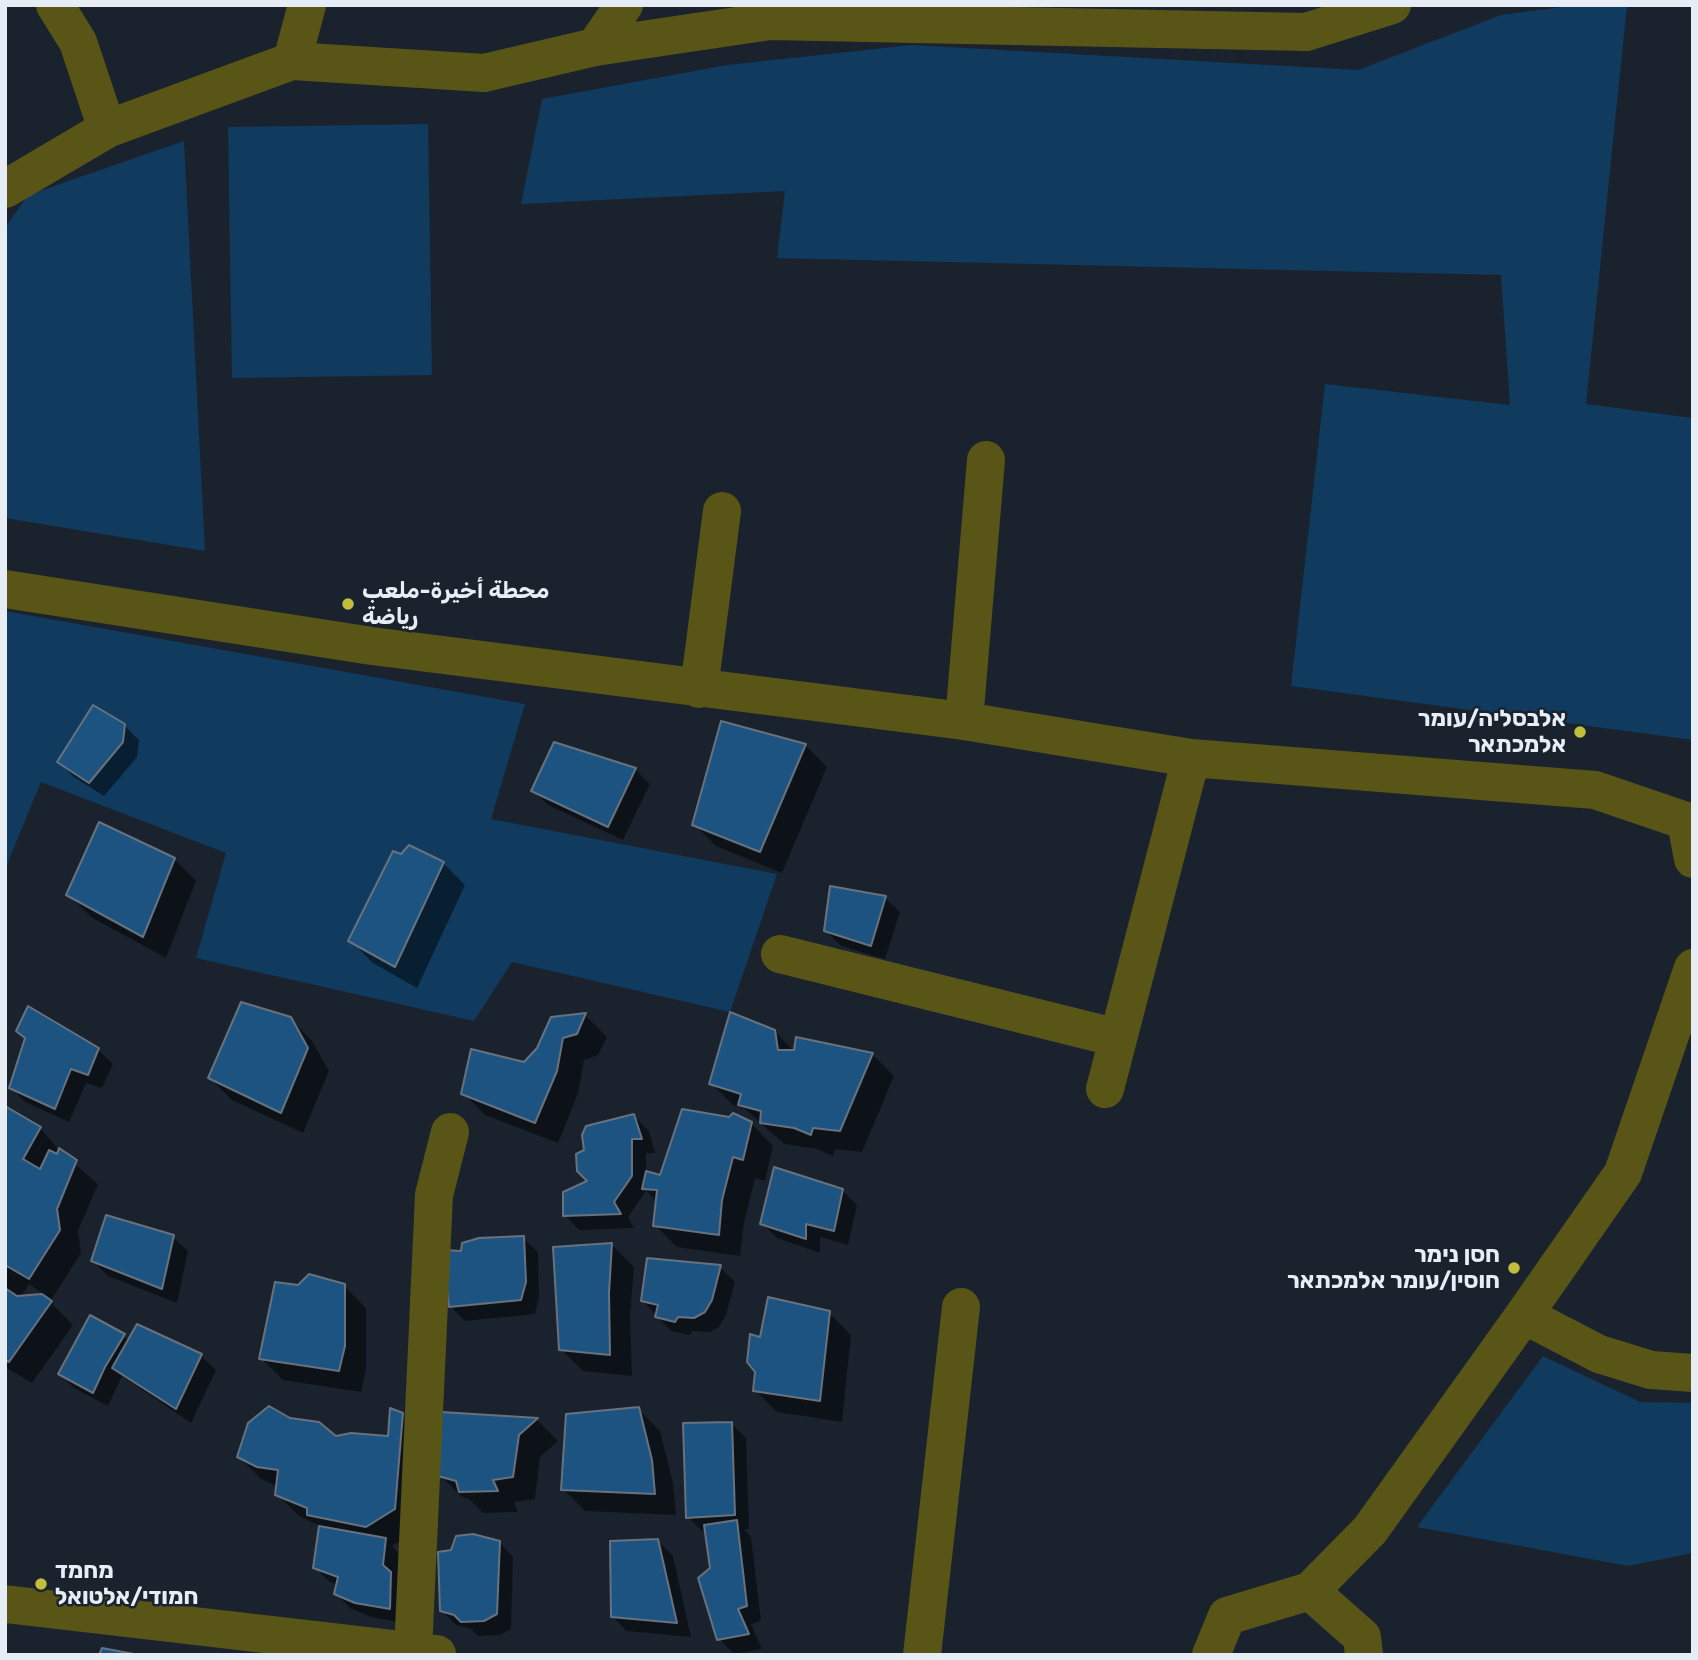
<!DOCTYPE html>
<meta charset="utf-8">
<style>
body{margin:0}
#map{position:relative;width:1698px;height:1660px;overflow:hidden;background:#1a232d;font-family:Rubik,sans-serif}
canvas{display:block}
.frame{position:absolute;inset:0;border:7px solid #e7edf4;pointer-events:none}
</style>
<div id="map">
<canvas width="1698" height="1660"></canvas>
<div class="frame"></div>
</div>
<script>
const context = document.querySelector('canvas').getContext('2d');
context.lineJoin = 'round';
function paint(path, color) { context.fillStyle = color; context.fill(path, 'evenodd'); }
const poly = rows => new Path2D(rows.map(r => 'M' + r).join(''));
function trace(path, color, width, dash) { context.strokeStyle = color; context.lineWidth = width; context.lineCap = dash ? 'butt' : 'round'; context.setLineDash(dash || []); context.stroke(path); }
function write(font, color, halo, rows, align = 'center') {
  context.font = font + ' Rubik,"Noto Sans Arabic",Heebo,sans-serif'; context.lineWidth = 5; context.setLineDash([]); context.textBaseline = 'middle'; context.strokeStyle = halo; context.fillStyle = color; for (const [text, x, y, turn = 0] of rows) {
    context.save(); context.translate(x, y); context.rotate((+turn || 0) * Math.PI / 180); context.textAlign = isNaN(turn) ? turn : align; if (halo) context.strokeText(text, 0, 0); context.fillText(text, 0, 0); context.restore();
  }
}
const green = poly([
 [1576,5,1627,5,1586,404,1693,418,1693,740,1291,686,1325,384,1510,405,1501,275,777,258,785,191,521,204,542,99,727,65,912,45,1358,70,1501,15],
 [428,124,432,375,232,378,228,127],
 [184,141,205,551,5,518,5,228,28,195],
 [5,611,525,704,491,819,777,874,730,1012,512,962,474,1021,196,958,226,853,41,782,5,869],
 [1543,1356,1640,1402,1693,1403,1693,1553,1628,1566,1417,1527]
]);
const shadow = poly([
 [124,725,139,740,137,757,104,796,74,777,59,762],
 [554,744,635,769,650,784,623,840,548,805,534,791],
 [805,745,827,767,782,873,716,846,694,824],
 [174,859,196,881,166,958,91,917,69,895],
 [443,863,465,885,417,988,373,963,351,941],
 [885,898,900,912,885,959,841,946,826,931],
 [585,1015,607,1037,598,1055,584,1060,578,1094,558,1143,485,1115,463,1093,525,1063,539,1049,552,1019],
 [290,1018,312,1041,329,1071,303,1133,232,1100,210,1078],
 [774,1031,796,1053,872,1054,894,1076,862,1152,835,1149,833,1156,817,1149,784,1144,745,1109,733,1105,711,1083],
 [98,1050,113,1064,102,1088,86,1083,69,1122,25,1102,11,1088],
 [5,1108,40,1128,61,1152,98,1184,78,1231,81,1253,50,1302,73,1325,32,1383,5,1367],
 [29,1284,46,1296,21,1297],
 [634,1116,649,1131,655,1153,646,1153,646,1173,662,1177,751,1123,773,1146,765,1181,755,1178,744,1223,740,1256,677,1247,655,1225,657,1202,646,1191,628,1217,634,1228,579,1230,565,1215],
 [842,1190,857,1205,848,1245,820,1237,820,1253,777,1238,762,1223],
 [173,1237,188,1251,177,1303,108,1276,93,1261],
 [523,1238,538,1252,539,1297,535,1314,465,1321,450,1306,463,1253],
 [612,1245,634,1267,630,1316,632,1376,583,1371,561,1349],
 [720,1267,735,1282,726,1315,719,1327,710,1332,692,1331,690,1335,671,1331,643,1301],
 [299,1286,344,1286,366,1308,366,1369,361,1392,283,1380,261,1358],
 [829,1313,851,1335,842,1422,777,1412,755,1390,762,1340],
 [90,1317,129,1340,138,1326,201,1356,216,1370,191,1423,122,1376,108,1406,74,1388,60,1374],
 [638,1409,660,1431,673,1483,676,1515,585,1511,563,1489],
 [402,1414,425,1437,417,1531,392,1546,400,1555,397,1580,405,1588,404,1623,371,1617,350,1608,336,1594,338,1585,330,1582,315,1567,320,1526,299,1516,277,1494,278,1487,261,1479,239,1457,290,1419,336,1438,389,1437],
 [443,1414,537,1420,558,1441,540,1457,535,1499,514,1502,518,1512,483,1513,469,1499,462,1497,440,1475],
 [731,1423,746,1438,749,1529,744,1529,751,1537,761,1621,751,1624,762,1649,734,1654,719,1639,706,1531,702,1531,688,1517],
 [658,1541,673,1556,691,1637,627,1631,613,1617],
 [499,1542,513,1557,511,1629,500,1635,478,1636,471,1629,456,1625,441,1610]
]);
const building = poly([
 [93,705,125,724,123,742,89,783,57,762,93,705],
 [721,721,806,744,760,852,692,825,721,721],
 [554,742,636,768,608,827,531,791,554,742],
 [99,822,175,858,143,937,66,895,99,822],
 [409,845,444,862,395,967,348,941,393,851,401,854,409,845],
 [830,886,886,896,871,946,824,931,830,886],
 [241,1002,291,1017,308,1048,281,1113,208,1078,241,1002],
 [28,1006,99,1048,88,1075,71,1069,55,1109,9,1088,25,1038,16,1031,28,1006],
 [730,1012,775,1030,778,1050,794,1050,796,1037,873,1053,840,1131,813,1128,811,1135,794,1128,760,1123,761,1111,738,1105,741,1094,709,1084,730,1012],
 [586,1013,577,1034,563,1038,557,1071,535,1123,461,1094,471,1049,524,1062,537,1048,551,1017,586,1013],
 [5,1106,41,1127,23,1159,40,1169,49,1150,57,1154,59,1148,77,1160,57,1209,60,1230,29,1279,5,1265,5,1106],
 [682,1109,729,1117,733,1113,752,1122,743,1160,733,1157,722,1200,719,1235,653,1226,657,1190,642,1189,646,1171,660,1175,682,1109],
 [634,1114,642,1139,632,1139,632,1176,614,1202,621,1214,563,1216,563,1192,587,1181,577,1171,576,1154,584,1150,582,1135,586,1126,634,1114],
 [774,1167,843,1189,834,1231,806,1224,806,1239,760,1224,774,1167],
 [106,1215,174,1235,162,1289,91,1261,106,1215],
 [524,1236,526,1282,521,1300,449,1307,443,1250,461,1251,462,1243,479,1238,524,1236],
 [612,1243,609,1293,610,1355,559,1350,553,1247,612,1243],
 [647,1258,721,1265,712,1300,705,1312,694,1318,678,1317,675,1322,655,1317,658,1305,641,1301,647,1258],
 [309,1274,345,1284,345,1346,339,1371,259,1359,275,1282,298,1285,309,1274],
 [5,1288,17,1296,42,1294,52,1301,9,1362,5,1360,5,1288],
 [768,1297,830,1311,820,1401,753,1391,755,1372,747,1362,750,1334,760,1337,768,1297],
 [90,1315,125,1334,105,1367,93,1393,58,1374,90,1315],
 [137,1324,202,1354,176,1409,112,1368,137,1324],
 [269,1406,290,1418,319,1422,336,1436,351,1433,388,1436,390,1408,403,1413,395,1509,366,1527,307,1515,307,1508,275,1495,278,1470,257,1467,237,1457,248,1423,269,1406],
 [639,1407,652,1460,655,1494,561,1490,566,1414,639,1407],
 [441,1412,538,1418,519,1435,513,1477,493,1480,498,1491,459,1492,456,1481,438,1476,441,1412],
 [732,1422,735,1515,686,1518,683,1423,732,1422],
 [737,1520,747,1606,738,1609,749,1634,717,1640,698,1578,710,1568,704,1525,737,1520],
 [319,1526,386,1538,383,1565,391,1572,390,1609,355,1603,334,1594,338,1577,313,1568,319,1526],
 [473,1534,500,1541,497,1614,484,1621,461,1622,454,1615,440,1611,438,1552,451,1550,456,1536,473,1534],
 [658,1539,677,1623,611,1617,610,1541,658,1539],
 [102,1648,139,1655,99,1655,102,1648]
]);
const minor = poly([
 [55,5,78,42,107,129],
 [595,47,770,21,1306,32,1392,5],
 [292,61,307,5],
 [5,189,107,129,292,61,484,73,595,47,624,5],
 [5,589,372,646,964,721,1191,758,1595,790,1686,821,1693,859],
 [699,689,722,511],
 [964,721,986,460],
 [780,954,1118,1038],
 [1105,1089,1191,758],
 [1524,1315,1599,1354,1651,1370,1693,1373],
 [1310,1591,1362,1637,1364,1655],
 [5,1604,437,1654],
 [413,1651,434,1195,450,1132],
 [922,1655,961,1307],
 [1211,1655,1227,1616,1310,1591,1370,1530,1524,1315,1623,1173,1693,968]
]);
const markers = [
 [348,604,7,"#c3bd3e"],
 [1580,732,7,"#c3bd3e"],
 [1514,1268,7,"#c3bd3e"],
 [41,1584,7,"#c3bd3e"]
];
const poiNames = [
 ["محطة أخيرة-ملعب",362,591],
 ["رياضة",362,617],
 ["אלבסליה/עומר",1566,719,"right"],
 ["אלמכתאר",1566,745,"right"],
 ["חסן נימר",1500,1255,"right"],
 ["חוסין/עומר אלמכתאר",1500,1281,"right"],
 ["מחמד",55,1571],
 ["חמודי/אלטואל",55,1597]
];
paint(green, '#103a5e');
paint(shadow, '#0007');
paint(building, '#1d5381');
trace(building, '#67727e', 2);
trace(minor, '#585517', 38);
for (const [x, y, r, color] of markers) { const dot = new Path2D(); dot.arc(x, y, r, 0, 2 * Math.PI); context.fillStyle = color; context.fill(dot); trace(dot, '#1a232d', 2.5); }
write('bold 23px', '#e7edf4', '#1a232d', poiNames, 'left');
</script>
